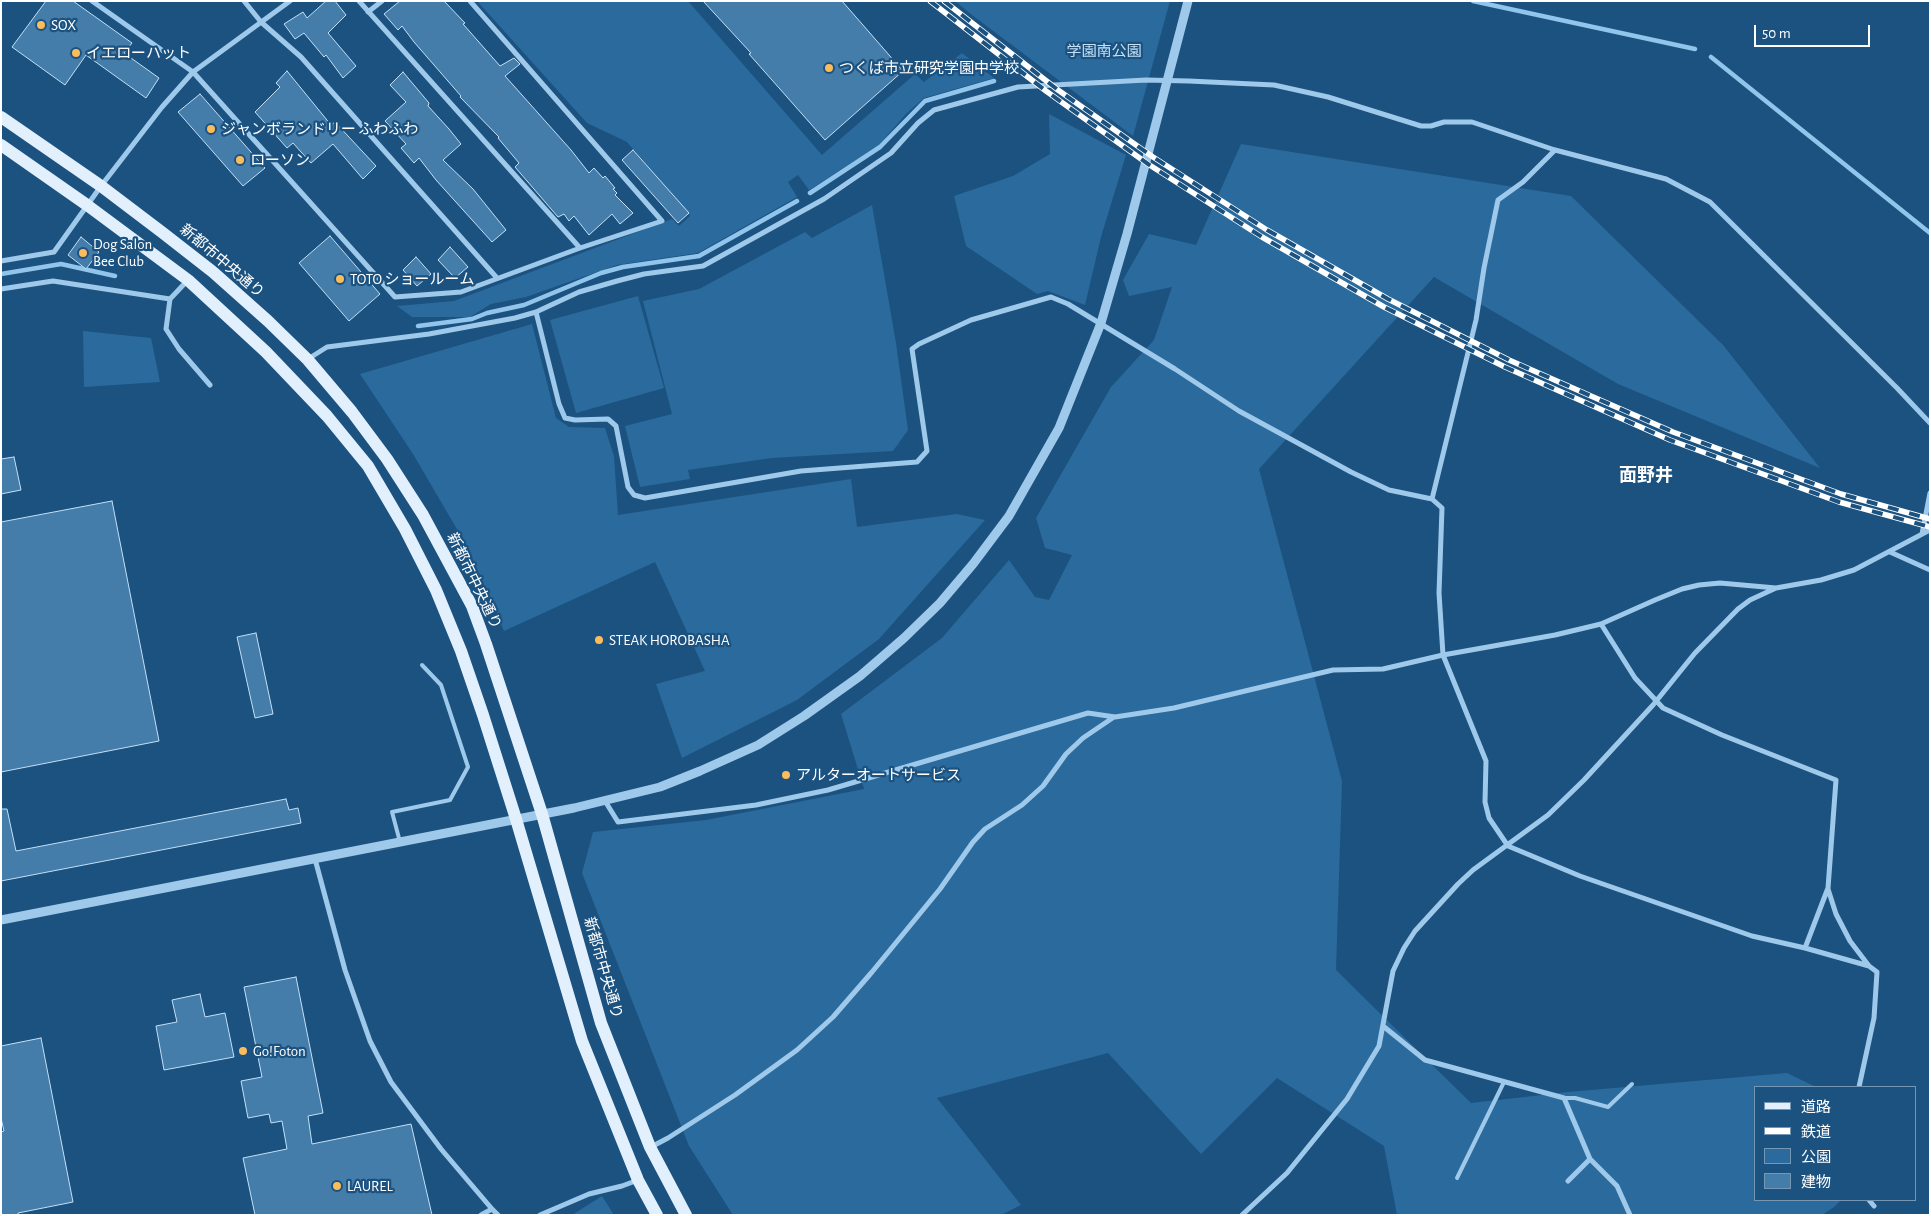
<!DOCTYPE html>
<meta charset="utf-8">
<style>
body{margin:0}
#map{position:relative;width:1931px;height:1216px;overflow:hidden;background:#1b5280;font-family:"Alegreya Sans","Noto Sans JP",sans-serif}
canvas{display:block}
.frame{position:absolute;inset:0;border:2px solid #fff;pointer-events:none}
.legend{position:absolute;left:1754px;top:1086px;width:162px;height:115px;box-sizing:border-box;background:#1b5280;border:1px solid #7697b3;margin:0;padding:6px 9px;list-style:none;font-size:15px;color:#fff}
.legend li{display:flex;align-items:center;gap:10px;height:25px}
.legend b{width:25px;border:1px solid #7697b3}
.scale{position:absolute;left:1754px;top:25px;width:116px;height:22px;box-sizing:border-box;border:2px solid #fff;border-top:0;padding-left:6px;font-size:15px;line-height:18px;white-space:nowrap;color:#fff;-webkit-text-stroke:4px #1b5280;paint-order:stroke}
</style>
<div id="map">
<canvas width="1931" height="1216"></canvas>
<div class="frame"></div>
<ul class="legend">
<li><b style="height:6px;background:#e2f0fe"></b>道路</li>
<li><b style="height:6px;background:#fff"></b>鉄道</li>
<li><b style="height:14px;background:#2b6a9d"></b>公園</li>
<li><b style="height:14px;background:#447caa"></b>建物</li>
</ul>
<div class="scale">50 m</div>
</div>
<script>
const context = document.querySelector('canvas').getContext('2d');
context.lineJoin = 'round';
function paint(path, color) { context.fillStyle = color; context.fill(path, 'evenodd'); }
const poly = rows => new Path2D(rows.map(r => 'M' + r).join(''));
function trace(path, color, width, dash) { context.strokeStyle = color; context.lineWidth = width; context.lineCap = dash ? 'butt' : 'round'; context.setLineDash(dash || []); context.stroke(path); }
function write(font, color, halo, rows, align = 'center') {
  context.font = font + ' "Alegreya Sans","Noto Sans JP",sans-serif'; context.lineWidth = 4.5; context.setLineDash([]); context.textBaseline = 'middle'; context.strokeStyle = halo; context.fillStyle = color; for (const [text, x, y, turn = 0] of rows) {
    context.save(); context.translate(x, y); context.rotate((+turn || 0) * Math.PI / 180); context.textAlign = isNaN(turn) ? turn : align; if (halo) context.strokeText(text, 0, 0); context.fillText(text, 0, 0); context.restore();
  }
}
const green = poly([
 [477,1,688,1,822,155,915,74,924,82,962,53,994,78,924,98,906,114,879,145,809,190,798,175,788,182,797,197,698,253,617,265,526,297,491,304,470,317,412,317,397,306,454,301,672,219,679,226,690,216,627,142,587,123],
 [955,1,1170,1,1133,136,972,15],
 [1049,114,1126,155,1101,237,1085,305,1048,291,1037,294,966,246,954,196,1013,176,1050,154],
 [1241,144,1571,196,1723,345,1820,468,1618,384,1434,277,1259,469,1342,781,1336,970,1471,1103,1568,1092,1787,1073,1816,1087,1755,1087,1755,1200,1841,1200,1834,1207,1822,1215,1397,1215,1384,1146,1277,1078,1201,1154,1108,1053,937,1098,1021,1205,1001,1215,733,1215,689,1146,582,873,593,832,706,820,864,789,841,714,942,638,1009,560,1035,597,1049,600,1072,555,1045,548,1036,518,1111,387,1154,340,1172,287,1129,296,1123,280,1149,234,1196,245],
 [872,205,896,343,908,430,893,451,772,458,688,470,690,479,640,487,625,426,672,414,643,301,699,289,805,232,812,238],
 [638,296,664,388,576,413,550,320],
 [532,324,556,418,569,427,605,428,614,456,618,515,851,479,857,527,957,514,985,520,879,639,797,700,682,758,656,684,705,671,655,562,504,631,468,548,413,454,360,374],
 [83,331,151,338,160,382,84,387],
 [602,1196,614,1215,572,1215]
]);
const stream = poly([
 [1473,1,1695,49],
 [1711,57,1930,233],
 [810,193,880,147,925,101,994,81],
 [1,274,61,264,115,276],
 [418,326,472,319,487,313,524,305,601,273,623,267,699,256,797,201]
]);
const building = poly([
 [46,1,73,1,132,43,124,53,159,78,146,98,86,55,65,85,12,47,46,1],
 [326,1,335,1,346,15,328,33,356,66,343,78,326,55,324,57,304,33,295,39,284,24,303,12,307,18,326,1],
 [400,1,444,1,465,23,463,24,500,66,514,58,520,64,505,76,571,150,589,173,594,168,603,178,605,176,615,188,613,189,617,193,615,195,633,213,620,224,612,214,589,235,574,216,569,221,564,214,558,217,515,167,519,163,498,138,499,137,460,97,461,96,414,42,402,26,398,30,384,14,400,1],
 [703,1,842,1,903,71,825,140,749,54,751,53,703,1],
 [287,71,331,125,335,122,376,166,363,179,333,144,311,163,293,143,287,148,255,112,280,87,276,83,287,71],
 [403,72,429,103,428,106,449,129,461,144,443,160,473,189,506,230,492,242,436,180,419,158,414,163,401,148,406,144,385,121,406,102,390,85,403,72],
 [200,94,265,168,243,186,178,112,200,94],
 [633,150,689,213,678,223,622,160,633,150],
 [330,236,380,294,349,321,299,263,330,236],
 [81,237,99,252,86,269,68,255,81,237],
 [450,247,468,267,455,278,438,260,450,247],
 [416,257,431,274,417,286,403,270,416,257],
 [14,457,21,490,1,494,1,459,14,457],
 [112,501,159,741,1,772,1,522,112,501],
 [256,633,273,714,255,718,237,637,256,633],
 [286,799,289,810,298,808,301,823,1,881,1,809,7,809,16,851,286,799],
 [296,977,323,1113,308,1116,312,1144,411,1124,432,1215,255,1215,243,1158,287,1149,282,1121,271,1123,269,1114,248,1118,241,1081,262,1077,244,987,296,977],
 [200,994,205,1017,225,1013,234,1057,164,1070,156,1026,177,1022,172,1000,200,994],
 [41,1038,73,1202,18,1213,18,1215,1,1215,1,1132,4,1131,1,1118,1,1046,41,1038]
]);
const service = poly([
 [400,842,392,812,450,800,468,767,441,685,422,665],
 [1564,1098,1575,1098,1608,1107,1632,1084],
 [1457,1178,1504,1082]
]);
const minor = poly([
 [92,1,193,72,395,297,461,292,580,248,662,221,470,1],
 [244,1,261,22,301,57,497,278],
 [359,1,580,248],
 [368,12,382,1],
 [1555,150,1523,182,1498,200,1484,268,1476,320,1432,499,1442,508,1439,593,1443,655,1486,761,1485,802,1489,818,1508,846,1580,876,1752,936,1805,948,1869,966,1877,972,1874,1018,1859,1087],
 [1,261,54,252,101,186,162,107,193,72,290,1],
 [187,281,170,299,166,329,179,349,210,385],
 [1,289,53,281,170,299],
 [536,312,559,404,565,418,575,420,608,419,616,426,628,487,634,495,645,498,801,471,917,462,927,451,912,349,919,344,971,320,1051,297,1068,304,1175,369,1239,411,1351,472,1389,490,1432,499],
 [308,359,327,347,429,334,515,318,536,312,579,292,617,281,644,274,703,266,824,199,891,153,918,123,934,110,1018,87,1146,80,1189,81,1274,85,1328,97,1421,126,1431,126,1444,122,1472,122,1555,150,1666,179,1710,202,1897,388,1930,423],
 [1922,534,1930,493],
 [1890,552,1930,570],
 [1601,624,1635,678,1663,708,1722,735,1836,780,1828,888,1805,948],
 [605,801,618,822,756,805,828,790,1088,713,1115,717,1174,708,1333,670,1383,669,1443,655,1555,635,1601,624,1655,600,1682,589,1699,585,1720,583,1776,588],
 [315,859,345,970,370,1041,391,1082,441,1149,492,1209],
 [1828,889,1836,914,1850,941,1869,966],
 [1383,1026,1425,1060,1564,1098,1590,1159,1617,1186,1630,1215],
 [651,1147,668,1138,735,1095,797,1050,833,1017,872,972,940,889,973,842,985,829,1022,805,1043,786,1066,754,1083,738,1114,717],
 [1568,1181,1590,1159],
 [1869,1200,1874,1206],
 [481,1215,492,1209,498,1215],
 [540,1215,589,1194,622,1186,638,1180],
 [1242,1215,1287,1173,1347,1099,1379,1046,1393,971,1404,948,1415,931,1458,884,1473,870,1548,815,1584,780,1653,705,1695,653,1738,609,1750,600,1776,588,1821,580,1854,570,1930,530]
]);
const tertiary = poly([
 [1,920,574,808,660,787,700,771,758,745,804,716,860,676,904,638,940,603,973,564,1009,516,1059,428,1101,323,1127,234,1188,1]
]);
const primary = poly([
 [1,117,101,186,163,233,213,272,268,321,308,360,352,412,387,459,423,515,472,606,486,644,542,814,601,1023,650,1147,686,1215],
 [1,145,87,205,188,280,266,352,327,416,368,466,405,529,436,590,461,651,483,715,516,819,582,1041,638,1180,657,1215]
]);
const rail = poly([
 [930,1,1046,91,1148,164,1262,237,1384,307,1505,367,1670,440,1839,502,1930,527],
 [944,1,1058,90,1153,157,1267,230,1388,299,1509,360,1673,432,1841,494,1930,519]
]);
const markers = [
 [41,25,5,"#fbbc5c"],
 [76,53,5,"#fbbc5c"],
 [829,68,5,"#fbbc5c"],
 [211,129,5,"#fbbc5c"],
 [240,160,5,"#fbbc5c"],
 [83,253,5,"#fbbc5c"],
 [340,279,5,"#fbbc5c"],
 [599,640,5,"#fbbc5c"],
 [786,775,5,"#fbbc5c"],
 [243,1051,5,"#fbbc5c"],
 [337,1186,5,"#fbbc5c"]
];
const poiNames = [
 ["SOX",51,25],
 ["イエローハット",86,53],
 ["つくば市立研究学園中学校",839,68],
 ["ジャンボランドリー ふわふわ",221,129],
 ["ローソン",250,160],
 ["Dog Salon",93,244],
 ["Bee Club",93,261],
 ["TOTO ショールーム",350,279],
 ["STEAK HOROBASHA",609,640],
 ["アルターオートサービス",796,775],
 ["Go!Foton",253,1051],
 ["LAUREL",347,1186]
];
const parkNames = [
 ["学園南公園",1104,51]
];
const streetNames = [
 ["新都市中央通り",222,261,40],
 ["新都市中央通り",474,581,64],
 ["新都市中央通り",603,968,74]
];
const quarterNames = [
 ["面野井",1646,476]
];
paint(green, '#2b6a9d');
trace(stream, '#92c5ec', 4.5);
paint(building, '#447caa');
trace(building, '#c3e0f7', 1);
trace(service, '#9fc9ea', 4);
trace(minor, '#9fc9ea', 5);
trace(tertiary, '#9fc9ea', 9);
trace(primary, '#e2f0fe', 12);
trace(rail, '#fff', 5.5);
trace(rail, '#1b5280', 4, [11]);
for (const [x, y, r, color] of markers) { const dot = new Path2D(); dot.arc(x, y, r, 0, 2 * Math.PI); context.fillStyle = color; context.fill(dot); trace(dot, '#1b5280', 2); }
write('15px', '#fff', '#1b5280', poiNames, 'left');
write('15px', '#c3e0f7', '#1b5280', parkNames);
write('15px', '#fff', '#1b5280', streetNames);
write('bold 18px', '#fff', '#1b5280', quarterNames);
</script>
